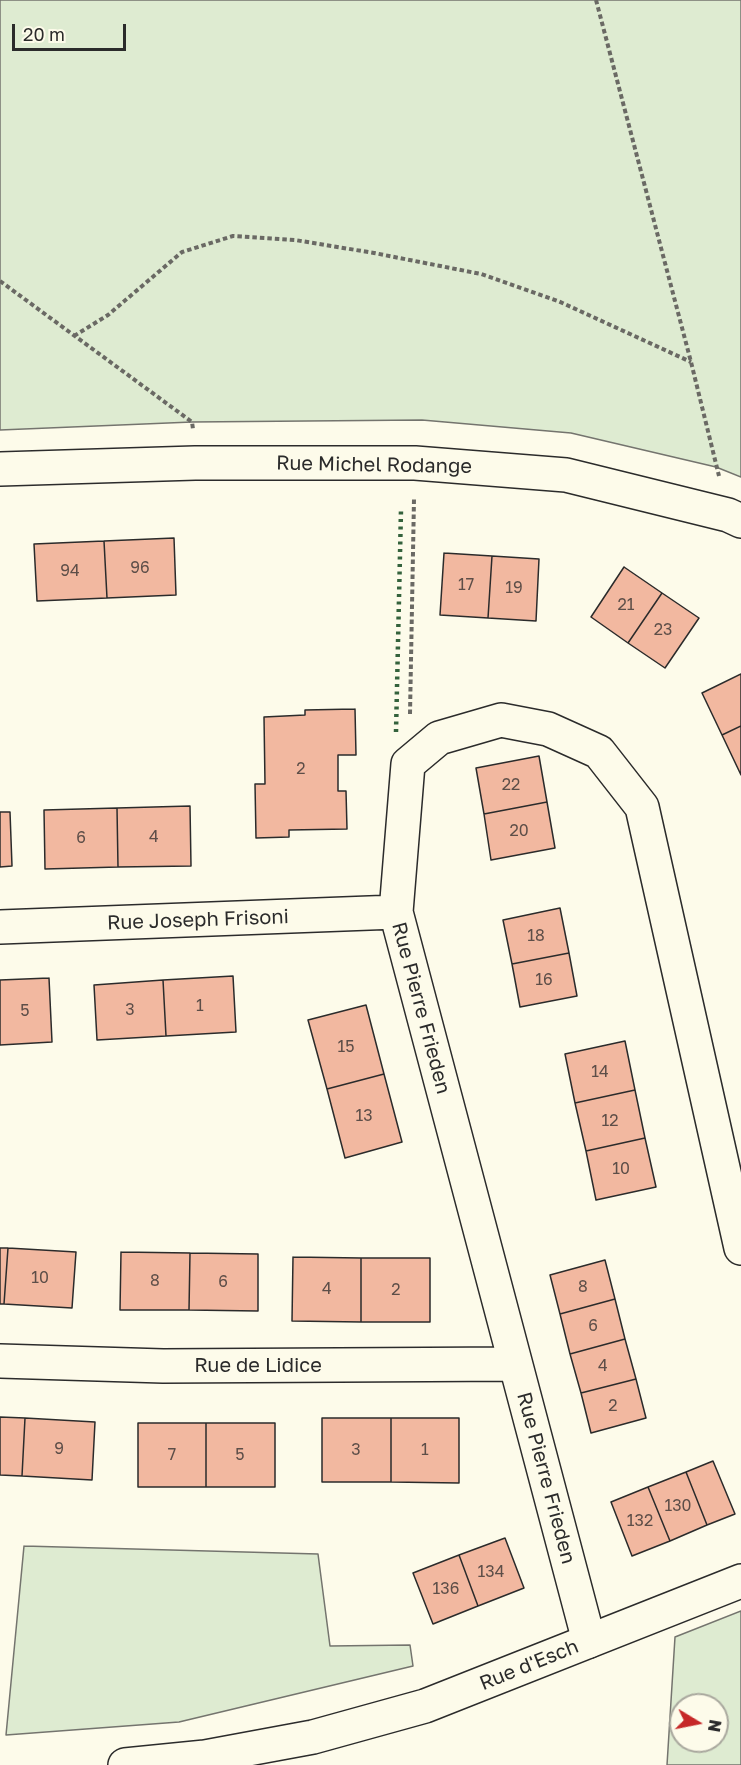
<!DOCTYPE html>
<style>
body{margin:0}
#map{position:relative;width:741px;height:1765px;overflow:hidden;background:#fdfbea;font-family:"Golos Text",sans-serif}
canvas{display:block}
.north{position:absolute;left:669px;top:1693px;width:60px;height:60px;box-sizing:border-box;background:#fdfbea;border:2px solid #a9a89e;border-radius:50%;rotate:100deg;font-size:16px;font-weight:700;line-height:24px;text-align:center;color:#2b2b2b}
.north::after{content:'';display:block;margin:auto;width:21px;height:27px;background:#c62828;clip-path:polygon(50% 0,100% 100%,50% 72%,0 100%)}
.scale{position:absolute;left:12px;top:24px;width:114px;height:27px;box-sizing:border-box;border:3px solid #2b2b2b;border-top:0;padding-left:8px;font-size:18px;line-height:21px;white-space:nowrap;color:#2b2b2b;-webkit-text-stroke:4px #fdfbea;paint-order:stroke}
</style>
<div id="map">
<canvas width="741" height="1765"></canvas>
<div class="north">N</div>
<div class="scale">20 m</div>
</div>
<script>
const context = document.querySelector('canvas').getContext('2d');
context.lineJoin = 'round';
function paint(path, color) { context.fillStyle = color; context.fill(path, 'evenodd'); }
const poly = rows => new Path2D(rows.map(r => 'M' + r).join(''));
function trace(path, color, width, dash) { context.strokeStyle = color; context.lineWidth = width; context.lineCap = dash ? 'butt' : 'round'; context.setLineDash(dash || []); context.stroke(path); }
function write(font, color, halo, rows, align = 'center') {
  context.font = font + ' "Golos Text",sans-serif'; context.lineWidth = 4.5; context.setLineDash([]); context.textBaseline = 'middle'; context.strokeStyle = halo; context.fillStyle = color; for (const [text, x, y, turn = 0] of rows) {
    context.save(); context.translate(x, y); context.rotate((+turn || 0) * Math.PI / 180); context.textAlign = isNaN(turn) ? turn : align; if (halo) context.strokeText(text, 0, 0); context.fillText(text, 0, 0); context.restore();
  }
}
const green = poly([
 [0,0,741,0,741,477,716,467,571,433,422,420,192,422,0,430,0,0],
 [24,1546,318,1554,330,1646,410,1645,413,1666,179,1722,6,1735,24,1546],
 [741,1611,741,1765,667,1765,675,1637,741,1611],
 [681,1705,717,1705,717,1741,681,1741,681,1705]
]);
const building = poly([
 [174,538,176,595,107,598,104,541,174,538],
 [104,541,107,598,37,601,34,544,104,541],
 [444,553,492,556,488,618,440,615,444,553],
 [492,556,539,559,536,621,488,618,492,556],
 [624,567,662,593,628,643,591,617,624,567],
 [662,593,699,618,665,668,628,643,662,593],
 [741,674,741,726,722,735,702,693,741,674],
 [355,709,356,755,338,755,338,791,346,791,347,829,289,830,289,837,256,838,255,784,265,784,264,717,305,715,305,710,355,709],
 [741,726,741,775,722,735,741,726],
 [539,756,547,802,484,814,476,768,539,756],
 [547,802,555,848,491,860,484,814,547,802],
 [190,806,191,866,118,867,117,808,190,806],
 [117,808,118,867,45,869,44,810,117,808],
 [0,812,10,812,12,866,0,867,0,812],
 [560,908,569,953,512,964,503,920,560,908],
 [569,953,577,996,520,1007,512,964,569,953],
 [233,976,236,1032,166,1036,163,980,233,976],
 [49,978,52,1042,0,1045,0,980,49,978],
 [163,980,166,1036,97,1040,94,985,163,980],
 [366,1005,384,1074,327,1089,308,1020,366,1005],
 [625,1041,635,1090,575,1103,565,1054,625,1041],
 [384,1074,402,1142,345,1158,327,1089,384,1074],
 [635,1090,645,1138,586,1151,575,1103,635,1090],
 [645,1138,656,1187,596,1200,586,1151,645,1138],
 [0,1248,8,1248,4,1304,0,1304,0,1248],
 [8,1248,76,1252,72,1308,4,1304,8,1248],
 [121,1252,190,1253,189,1310,120,1310,121,1252],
 [190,1253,258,1254,258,1311,189,1310,190,1253],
 [293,1257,361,1258,361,1322,292,1321,293,1257],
 [361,1258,430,1258,430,1322,361,1322,361,1258],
 [605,1260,615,1299,560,1314,550,1275,605,1260],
 [615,1299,625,1339,570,1354,560,1314,615,1299],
 [625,1339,636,1379,581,1393,570,1354,625,1339],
 [636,1379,646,1418,591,1433,581,1393,636,1379],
 [0,1417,25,1418,22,1476,0,1475,0,1417],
 [25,1418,95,1422,92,1480,22,1476,25,1418],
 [322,1418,391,1418,391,1482,322,1482,322,1418],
 [391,1418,459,1418,459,1483,391,1482,391,1418],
 [138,1423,206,1423,206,1487,138,1487,138,1423],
 [206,1423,275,1423,275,1487,206,1487,206,1423],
 [713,1461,735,1514,707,1525,686,1472,713,1461],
 [686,1472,707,1525,670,1541,648,1487,686,1472],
 [648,1487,670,1541,632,1556,611,1502,648,1487],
 [505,1538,524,1588,478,1606,459,1555,505,1538],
 [459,1555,478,1606,433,1624,413,1573,459,1555]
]);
const path = poly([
 [596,0,691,362,719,476],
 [0,281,192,422,193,429],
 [74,336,108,315,182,252,233,236,295,240,374,253,481,274,558,301,691,362],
 [410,714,414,499]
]);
const street = poly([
 [0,469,195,463,415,463,566,475,728,515,741,521],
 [0,927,396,912],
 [0,1361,163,1366,515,1364],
 [589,1641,396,912,408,764,439,738,501,720,548,729,599,752,642,807,741,1248]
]);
const secondary = poly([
 [125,1765,205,1757,313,1737,425,1706,741,1581]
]);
const hedge = poly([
 [396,732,401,510]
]);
const numberNames = [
 ["96",140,568],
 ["94",70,571],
 ["17",466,585],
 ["19",514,588],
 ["21",626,605],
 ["23",663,630],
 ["2",301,769],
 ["22",511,785],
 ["20",519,831],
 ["4",154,837],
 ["6",81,838],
 ["18",536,936],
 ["16",544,980],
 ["1",200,1006],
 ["3",130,1010],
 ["5",25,1011],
 ["15",346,1047],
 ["14",600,1072],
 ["13",364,1116],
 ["12",610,1121],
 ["10",621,1169],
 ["10",40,1278],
 ["8",155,1281],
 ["6",223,1282],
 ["8",583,1287],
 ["4",327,1289],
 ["2",396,1290],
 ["6",593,1326],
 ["4",603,1366],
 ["2",613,1406],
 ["9",59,1449],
 ["3",356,1450],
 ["1",425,1450],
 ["7",172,1455],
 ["5",240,1455],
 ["130",678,1506],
 ["132",640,1521],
 ["134",491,1572],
 ["136",446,1589]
];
const streetNames = [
 ["Rue Michel Rodange",374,465,1],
 ["Rue Joseph Frisoni",198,920,-2],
 ["Rue Pierre Frieden",421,1008,75],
 ["Rue de Lidice",258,1366],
 ["Rue Pierre Frieden",546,1478,75],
 ["Rue d'Esch",529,1665,-22]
];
paint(green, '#deebd1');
trace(green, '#74746e', 1.5);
paint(building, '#f2b8a0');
trace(building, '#2b2b2b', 1.5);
trace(street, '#2b2b2b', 36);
trace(secondary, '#2b2b2b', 36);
trace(path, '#6a6964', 4, [4.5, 3]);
trace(street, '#fdfbea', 33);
trace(secondary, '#fdfbea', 33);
trace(hedge, '#34623c', 4.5, [3, 4.5]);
write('16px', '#5d4e48', null, numberNames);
write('20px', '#2b2b2b', '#fdfbea', streetNames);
</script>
